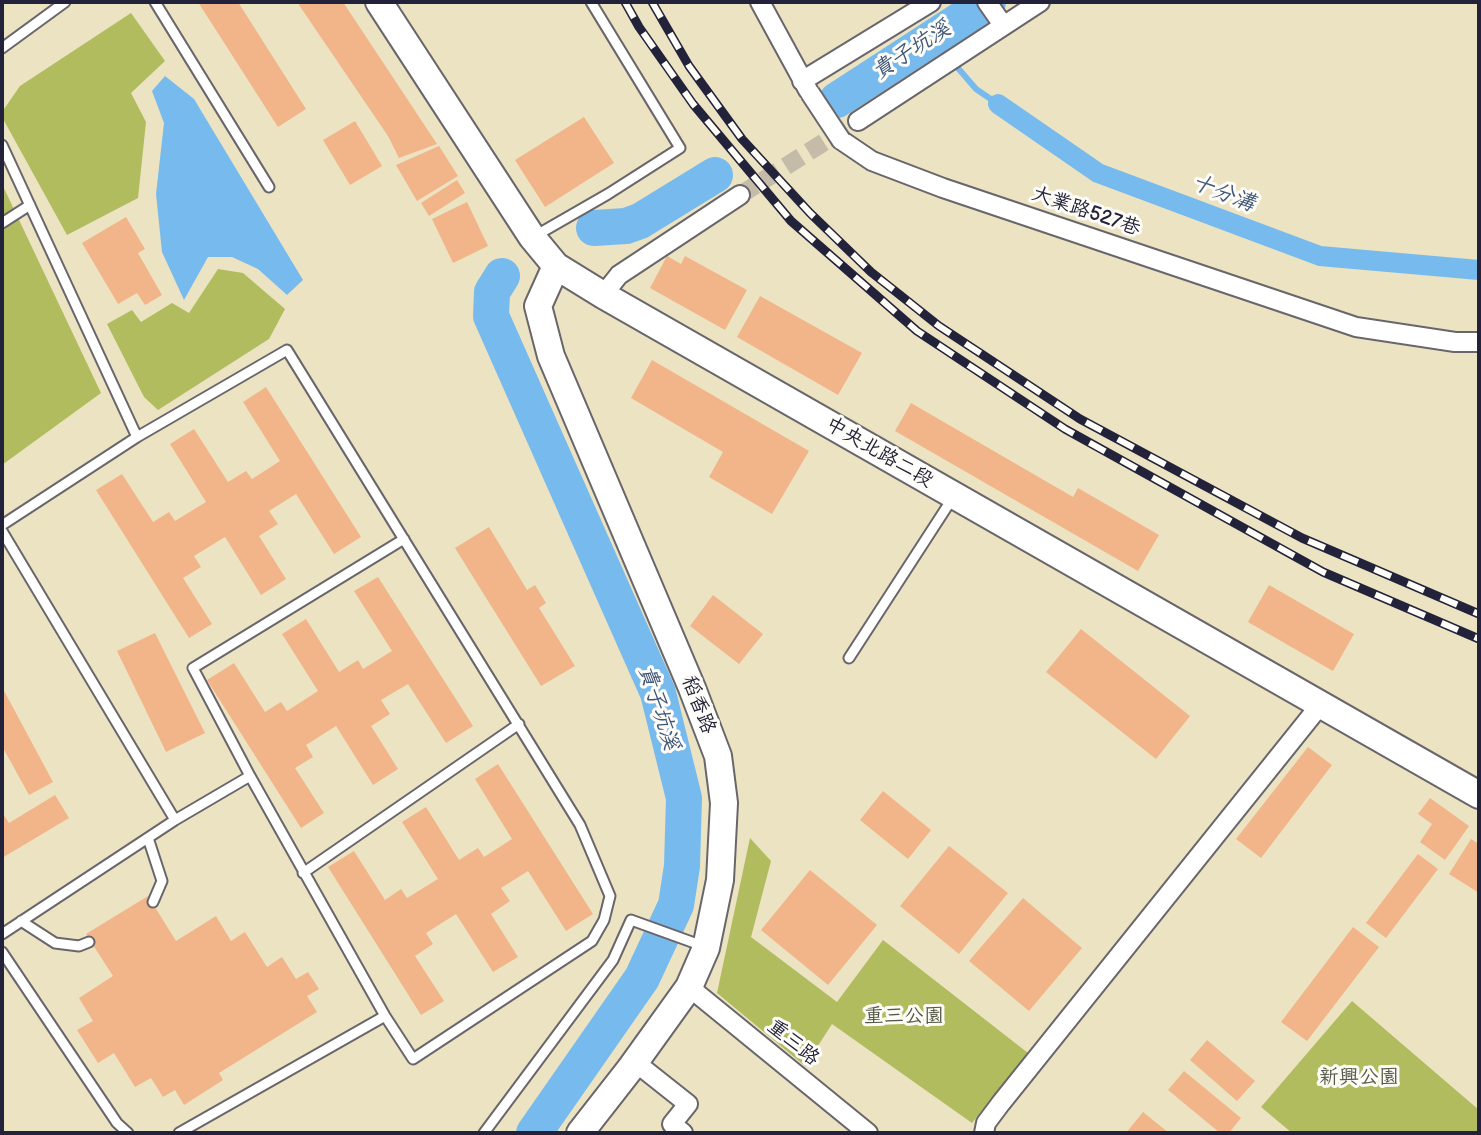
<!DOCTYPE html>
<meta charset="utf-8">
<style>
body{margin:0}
#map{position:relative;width:1481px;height:1135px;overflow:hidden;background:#ece3c3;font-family:"Balsamiq Sans",sans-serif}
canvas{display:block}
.frame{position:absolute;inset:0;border:4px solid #22223b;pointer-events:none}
</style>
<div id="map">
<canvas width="1481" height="1135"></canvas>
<div class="frame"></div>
</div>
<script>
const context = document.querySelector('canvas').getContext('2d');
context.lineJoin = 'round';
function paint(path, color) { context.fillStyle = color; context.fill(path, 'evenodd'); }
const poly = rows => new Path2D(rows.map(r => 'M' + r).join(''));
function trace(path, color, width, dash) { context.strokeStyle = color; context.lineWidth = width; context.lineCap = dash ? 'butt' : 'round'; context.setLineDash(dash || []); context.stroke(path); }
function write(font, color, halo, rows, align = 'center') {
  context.font = font + ' "Balsamiq Sans","LXGW WenKai TC",sans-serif'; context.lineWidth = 6; context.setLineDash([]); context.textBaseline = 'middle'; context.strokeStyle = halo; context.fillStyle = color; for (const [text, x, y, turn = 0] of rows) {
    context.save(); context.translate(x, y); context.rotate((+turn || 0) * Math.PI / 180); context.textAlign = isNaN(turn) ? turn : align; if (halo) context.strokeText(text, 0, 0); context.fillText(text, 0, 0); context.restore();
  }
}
const green = poly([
 [131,13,165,61,131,93,146,122,138,198,67,235,2,117,2,112,20,86],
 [2,184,101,393,2,465],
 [218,269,243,273,285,309,269,339,158,410,144,397,107,324,132,310,141,322,172,303,189,313],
 [750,838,771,861,751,937,837,1002,883,940,1028,1053,972,1123,832,1024,805,1066,717,993],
 [1352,1001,1479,1110,1479,1133,1292,1133,1261,1107]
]);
const water = poly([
 [165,76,194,99,303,280,287,295,258,269,232,257,208,257,184,300,162,252,156,194,164,123,152,91]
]);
const stream = poly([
 [932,38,976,89,998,104],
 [640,981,646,984,649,983]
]);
const canal = poly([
 [998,104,1098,173,1320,256,1479,270]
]);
const river = poly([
 [837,100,988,2],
 [594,228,626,226,640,221,715,175],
 [502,276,492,292,491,316,658,693,684,798,682,866,676,905,642,978,534,1133]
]);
const building = poly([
 [198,2,238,2,306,109,278,127],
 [297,2,343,2,437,144,399,158,388,136],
 [584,117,614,163,545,207,515,160],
 [355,121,382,166,350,185,323,140],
 [439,146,458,176,417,201,396,165],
 [457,180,465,193,429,216,421,203],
 [467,202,488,246,453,263,432,219],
 [126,217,145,249,138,253,162,295,145,305,137,293,118,304,82,243],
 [667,256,681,264,685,256,747,290,725,330,650,288],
 [760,296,862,353,838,395,737,337],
 [652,360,809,451,772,514,709,477,723,452,631,398],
 [266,387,361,537,334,554,296,494,269,511,278,524,259,536,286,579,261,595,225,537,194,556,201,567,183,578,212,624,189,638,96,490,122,474,153,522,169,512,175,521,206,502,170,444,194,429,228,482,246,471,252,479,280,461,243,402],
 [911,403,1073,497,1078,488,1159,535,1138,571,895,431],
 [489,527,527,590,535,585,546,603,539,608,575,666,541,686,455,548],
 [378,577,473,726,446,743,408,684,381,700,390,714,371,726,398,769,373,785,336,726,306,745,313,757,295,768,324,813,301,828,207,680,234,663,265,712,281,702,287,711,318,691,282,634,306,619,339,672,358,660,363,669,392,651,354,591],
 [1269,585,1354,634,1333,671,1248,622],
 [713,595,763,634,739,664,690,626],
 [1081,629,1190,716,1156,759,1046,672],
 [155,633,205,733,166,752,117,651],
 [2,687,53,782,29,795,2,746],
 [1308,747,1332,765,1261,858,1236,839],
 [498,764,593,914,566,931,528,871,501,888,510,901,491,914,518,957,493,972,456,914,426,933,433,944,415,956,444,1001,421,1015,328,867,354,851,385,900,401,889,407,898,438,879,402,822,426,807,459,860,478,848,484,857,512,839,475,779],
 [883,791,931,830,908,859,860,820],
 [55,795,69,818,2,858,2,812,9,823],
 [1430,798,1469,826,1445,860,1420,842,1432,824,1418,814],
 [1471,839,1479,844,1479,893,1449,874],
 [949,846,1008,893,959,954,900,906],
 [1418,854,1438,869,1386,938,1366,923],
 [810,870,877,925,828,985,761,930],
 [148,896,176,941,216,916,231,941,245,932,267,967,282,957,296,979,308,972,319,989,307,996,317,1012,219,1073,223,1080,184,1105,175,1090,163,1097,151,1078,135,1087,114,1053,98,1063,77,1030,93,1021,79,998,113,976,86,934],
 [1023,898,1082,948,1029,1011,969,961],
 [1353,927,1379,947,1307,1041,1281,1022],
 [1207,1040,1255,1081,1237,1101,1190,1060],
 [1184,1071,1241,1118,1229,1133,1220,1133,1168,1090],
 [1143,1112,1169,1133,1126,1133]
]);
const streetTunnel = poly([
 [740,195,858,121]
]);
const lane = poly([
 [155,2,269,187],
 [2,48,65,2],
 [2,145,137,437],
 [2,223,30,205],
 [535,236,608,194,680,148,591,2],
 [2,525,137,437,287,350,580,825,610,896,604,920,592,941,413,1059,385,1016,250,776,175,820,2,934],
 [2,531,175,820],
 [849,658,952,499],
 [250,776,193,668,404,539],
 [148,838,162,881,153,902],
 [303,873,519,724],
 [21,921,55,943,79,946,89,942],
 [2,952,117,1123,128,1133],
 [179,1133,385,1016],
 [484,1133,613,960,631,920,703,946]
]);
const street = poly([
 [760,2,808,90],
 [987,2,1003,25],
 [802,81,931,2],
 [858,121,1040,2],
 [841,140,872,161,943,188,1356,327,1455,342,1479,342],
 [603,295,619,275,740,195],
 [689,987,868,1133],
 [635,1062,688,1104,672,1124,683,1133],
 [984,1133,986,1123,1001,1103,1321,704]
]);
const secondary = poly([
 [379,2,532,237,556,266,603,295,1479,795],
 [556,266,538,306,551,356,692,688,718,756,724,803,720,880,706,948,689,987,630,1069,580,1133]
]);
const rail = poly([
 [625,2,639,27,693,104,791,221,917,331,1065,429,1323,572,1479,639],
 [652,2,689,66,742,139,810,213,871,272,939,326,1080,419,1302,538,1479,614]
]);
const streetBridge = poly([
 [810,93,841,140]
]);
const streetNames = [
 ["大業路527巷",1086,212,19],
 ["中央北路二段",879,453,30],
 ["稻香路",698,705,69],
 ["重三路",793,1043,39]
];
const parkNames = [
 ["重三公園",904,1017],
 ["新興公園",1359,1078]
];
const waterNames = [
 ["貴子坑溪",912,51,-33],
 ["十分溝",1223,194,21],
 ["貴子坑溪",658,708,72]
];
paint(green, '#b0bc5d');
paint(water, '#77baed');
trace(stream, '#77baed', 6);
trace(canal, '#77baed', 20);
trace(river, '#77baed', 36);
paint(building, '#f1b589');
trace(streetTunnel, '#c4bca8', 18, [18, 9]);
trace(lane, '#69666b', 13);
trace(street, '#69666b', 22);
trace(secondary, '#69666b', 30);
trace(lane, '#fff', 9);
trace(street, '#fff', 18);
trace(secondary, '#fff', 26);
trace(rail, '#22223b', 9);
trace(rail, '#fdfcf7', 6, [18]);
trace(streetBridge, '#69666b', 22, []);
trace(streetBridge, '#fff', 18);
write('20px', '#22223b', '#fdfcf7', streetNames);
write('20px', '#545847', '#fdfcf7', parkNames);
write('italic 22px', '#405779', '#fdfcf7', waterNames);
</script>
